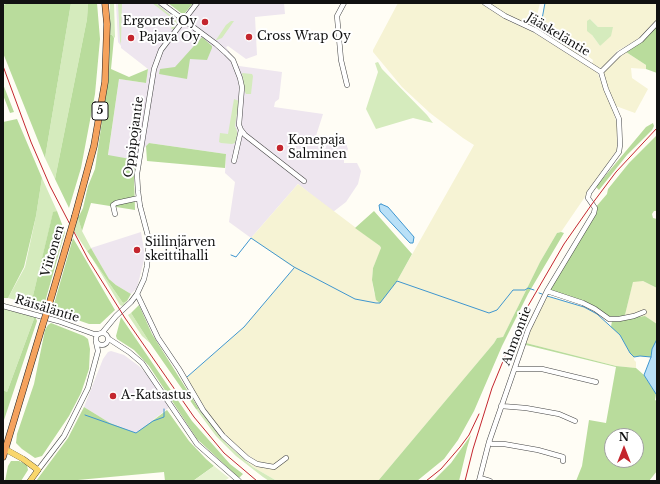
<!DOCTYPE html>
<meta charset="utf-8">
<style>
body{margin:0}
#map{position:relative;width:660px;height:484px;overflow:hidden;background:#fffdf5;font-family:"Libre Baskerville",serif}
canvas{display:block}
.frame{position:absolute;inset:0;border:4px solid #111;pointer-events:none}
.north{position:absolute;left:604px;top:428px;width:40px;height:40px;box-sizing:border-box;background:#fff;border:1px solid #a0a0a0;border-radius:50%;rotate:0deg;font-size:11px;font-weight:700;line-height:16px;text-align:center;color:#111}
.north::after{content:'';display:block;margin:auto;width:14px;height:18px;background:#c4262e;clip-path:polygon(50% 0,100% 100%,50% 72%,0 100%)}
</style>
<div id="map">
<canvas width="660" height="484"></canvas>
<div class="frame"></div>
<div class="north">N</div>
</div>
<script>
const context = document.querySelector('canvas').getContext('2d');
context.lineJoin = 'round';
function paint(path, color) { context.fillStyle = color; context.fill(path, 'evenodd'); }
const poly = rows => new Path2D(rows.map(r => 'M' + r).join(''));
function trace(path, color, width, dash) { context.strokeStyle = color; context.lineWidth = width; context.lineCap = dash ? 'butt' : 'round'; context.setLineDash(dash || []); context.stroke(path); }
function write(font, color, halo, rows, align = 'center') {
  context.font = font + ' "Libre Baskerville",serif'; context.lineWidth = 4; context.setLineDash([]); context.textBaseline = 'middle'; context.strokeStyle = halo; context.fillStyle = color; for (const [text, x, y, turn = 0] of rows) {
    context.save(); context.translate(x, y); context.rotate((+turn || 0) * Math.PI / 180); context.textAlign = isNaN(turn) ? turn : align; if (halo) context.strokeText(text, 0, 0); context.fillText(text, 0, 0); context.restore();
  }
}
const industrial = poly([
 [116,3,161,3,184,20,197,3,284,3,285,14,255,17,257,55,246,59,228,46,226,47,239,66,282,72,279,99,275,102,274,107,323,114,315,139,319,143,326,142,333,137,344,138,348,149,344,157,344,163,357,163,361,171,358,184,346,202,333,212,298,184,251,238,229,222,235,182,225,173,226,154,149,143,133,160,108,156,119,79,146,83,148,69,121,48,121,46,118,42],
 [141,232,145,256,137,288,131,294,116,285,109,279,91,248],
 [111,351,124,355,139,366,160,389,171,406,136,433,110,423,84,407,103,359,108,352]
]);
const farmland = poly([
 [398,3,480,3,509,21,533,32,597,72,613,110,617,125,617,150,561,232,557,233,540,262,503,337,497,338,494,343,378,481,277,481,253,467,248,462,254,459,243,452,218,427,194,391,187,377,244,327,294,268,251,238,298,184,380,246,381,249,373,268,372,280,374,293,380,302,397,281,474,145,463,138,430,113,402,87,373,52,373,50],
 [489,3,540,3,535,24,532,28,511,18],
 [545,3,657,3,657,20,637,40,617,51,605,66,599,68,592,65,593,60,581,51,578,55,540,30],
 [590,19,598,27,611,27,600,46,592,35],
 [626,52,646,65,646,69,631,68,632,78,648,89,635,113,613,105,601,72,611,61],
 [633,281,643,281,657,288,657,324,645,316,624,319],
 [547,296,584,307,597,314,620,335,630,353,634,357,634,360,636,362,636,368,616,366,526,343,531,326]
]);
const green = poly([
 [71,3,88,3,87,19,55,179,45,158],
 [110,3,114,3,115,37,114,38,112,35,110,35],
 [118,3,122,3,121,44,120,41],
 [152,3,156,3,175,19,177,23,174,29,171,29,173,25,173,19],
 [590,19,598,27,613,27,611,36,600,46,592,35,587,31,587,21],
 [231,21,234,21,222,38,217,40,216,40,226,25],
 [378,62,382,69,427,115,433,123,413,118,376,129,366,109,378,72,375,63],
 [242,73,252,74,253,76,251,94,246,94,245,92],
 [234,99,239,101,235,126,237,131,237,135,235,143,232,144,221,143,219,142,220,133,228,134],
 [42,178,57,211,53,213,31,304,8,298,25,267,36,216],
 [78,218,82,231,91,248,87,251,74,231],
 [92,258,123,303,127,301,124,305,122,306,120,305],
 [3,308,35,316,7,392,3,390],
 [131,313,150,343,142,336,128,315],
 [196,409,199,409,227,444,253,467,277,481,269,481,263,477,236,456,216,436]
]);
const forest = poly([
 [9,3,71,3,45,158,3,53,3,5],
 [88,3,97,3,100,39,95,94,81,168,69,208,55,179,87,19],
 [168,3,193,3,185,13,181,13],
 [657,23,657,73,646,69,646,65,626,52],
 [110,35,112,35,114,38,111,69,129,77,148,69,146,83,119,79,108,155,136,160,134,176,135,210,91,203,82,231,78,218,83,208,88,186,95,169,109,73],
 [202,37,212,46,212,48,207,60,190,59,187,79,159,74,160,69,175,67],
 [3,84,14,112,10,113,3,95],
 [17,119,42,178,36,216,24,267,8,298,3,298,3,122],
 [653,123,654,126,652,130,627,155,599,190,596,187,600,182,646,127],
 [657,135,657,211,654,211,652,214,653,218,657,219,657,288,643,281,633,282,624,319,645,316,657,324,657,342,651,357,640,356,634,357,630,353,620,335,611,327,612,321,595,309,547,291,595,208,607,194,608,189,629,163],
 [149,143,226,154,225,168,147,161,146,146],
 [57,211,65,232,43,309,31,304,53,212],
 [374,211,412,254,397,281,380,303,376,300,372,280,373,268,381,248,380,246,355,228],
 [561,232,564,233,528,294,502,346,474,411,458,440,444,459,417,481,378,481,494,343,497,338,503,337,540,262,557,233],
 [73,238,115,310,100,324,89,324,52,311],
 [91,248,109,279,116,285,131,294,127,301,123,303,87,251],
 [139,305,152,334,199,409,196,409,150,343,131,313],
 [35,316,37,321,3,423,3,390,7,392],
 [121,317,192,421,230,464,243,474,239,478,197,439,149,366,134,350,117,339,116,336],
 [51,323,84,336,88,339,90,349,89,369,81,393,69,416,42,456,35,458,22,449,16,443,17,434,34,384,45,330,48,325],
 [526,343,616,366,636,368,644,375,656,394,655,400,657,401,657,471,649,481,576,481,582,466,589,420,606,423,616,367,526,345],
 [612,436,636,436,636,460,612,460],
 [84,407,110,423,136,433,167,410,189,441,206,459,214,466,193,481,165,481,164,472,67,481,36,481,68,438],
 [471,435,467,448,459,481,433,481,451,463],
 [11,461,19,461,27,465,28,470,21,481,5,481,8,466]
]);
const pitch = poly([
 [214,466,229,478,224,481,193,481]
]);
const water = poly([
 [381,204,388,207,414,237,413,243,410,243,380,211,379,205,381,204],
 [657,339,657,394,656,394,644,375,651,357,652,349,657,339]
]);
const stream = poly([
 [540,30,545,3],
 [231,255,236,257,251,238,294,267,355,299,376,303,380,303,397,281,489,313,497,310,513,290,525,290,528,288,534,290],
 [539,293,542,294],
 [547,296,584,307,597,314,620,335,630,353,634,357,640,356,651,357],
 [187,377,244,327,294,268],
 [171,401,175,393],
 [85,415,136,433,153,421,164,417,164,409]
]);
const minor = poly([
 [161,3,216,44,226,53,233,60,240,78,242,87,239,125,241,130,245,135,304,181],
 [344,3,337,16,341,60,347,85],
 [485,3,505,16,535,30,601,72],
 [601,72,619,54,641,40,657,23],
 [234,161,241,130],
 [115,214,113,205,116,203,139,198],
 [547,291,583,303,595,309,609,319,619,319,634,316,644,312],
 [137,294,158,338,179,369,203,410,223,436,247,458,257,464,274,467,286,458],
 [3,306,58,321,94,334,99,334],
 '96 339a6 6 0 1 1 12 0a6 6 0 1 1-12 0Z',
 [102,333,116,316,131,302,137,294,144,279,147,266,149,240,140,206,138,191,137,174,154,69,161,50,197,3],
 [109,339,129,352,142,363,197,444,239,481],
 [515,369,542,369,596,382],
 [501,406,526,408,559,414,575,421],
 [489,442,492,444,504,444,538,450,563,457,563,461],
 [38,470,64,436,88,388,98,351,96,342],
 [480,478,490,481],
 [479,481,489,442,528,330,547,291,594,213,595,208,588,198,589,193,619,152,620,145,619,119,606,89,601,72]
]);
const major = poly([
 [5,449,23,459,38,470,30,481]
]);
const highway = poly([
 [75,216,94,146,105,82,107,24,105,3],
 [49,305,68,240],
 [3,457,42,327]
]);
const rail = poly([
 [3,66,31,142,50,186,88,259,125,318,194,417,224,453,257,481],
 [426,481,441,469,460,447,469,435,479,414],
 [465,481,473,449,492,388,508,349,528,306,564,244,592,204,616,172,657,128]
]);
const highwayBridge = poly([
 [68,240,75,216],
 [42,327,49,305]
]);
const markers = [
 [205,22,4,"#c4262e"],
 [249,37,4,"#c4262e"],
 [131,38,4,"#c4262e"],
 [280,148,4,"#c4262e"],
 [137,250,4,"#c4262e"],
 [113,396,4,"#c4262e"]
];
const shields = [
 [100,111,16]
];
const shieldNames = [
 ["5",100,111]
];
const poiNames = [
 ["Ergorest Oy",197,22,"right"],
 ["Cross Wrap Oy",257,37],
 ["Pajava Oy",139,38],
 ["Konepaja",288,141],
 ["Salminen",288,155],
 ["Siilinjärven",145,243],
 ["skeittihalli",145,257],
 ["A-Katsastus",121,396]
];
const streetNames = [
 ["Jääskeläntie",558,35,31],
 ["Oppipojantie",134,137,-82],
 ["Viitonen",53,251,-73],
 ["Räisäläntie",47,309,17],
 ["Ahmontie",517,336,-69]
];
paint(industrial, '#eee6ef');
paint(farmland, '#f6f3d4');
paint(green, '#d5ebbd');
paint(forest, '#b9dc9c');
paint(pitch, '#e6f2cf');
paint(water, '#b9e0f7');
trace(water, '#3f96cf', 1);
trace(stream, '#3f96cf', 1);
trace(minor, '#444', 5.5);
trace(major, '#222', 6);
trace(highway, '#222', 7);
trace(minor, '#fff', 4.5);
trace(major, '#f9d66b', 5.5);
trace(highway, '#f5a25d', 6);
trace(rail, '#c4262e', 1);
trace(highwayBridge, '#222', 7, []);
trace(highwayBridge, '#f5a25d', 6);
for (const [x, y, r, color] of markers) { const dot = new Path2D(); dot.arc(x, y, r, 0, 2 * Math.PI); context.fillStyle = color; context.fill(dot); trace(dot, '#fff', 1.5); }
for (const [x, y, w] of shields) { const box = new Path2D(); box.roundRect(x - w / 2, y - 9, w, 18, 3); context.fillStyle = '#fff'; context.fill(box); trace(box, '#111', 1); }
write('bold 11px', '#111', null, shieldNames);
write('12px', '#111', '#fff', poiNames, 'left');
write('12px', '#111', '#fff', streetNames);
</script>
